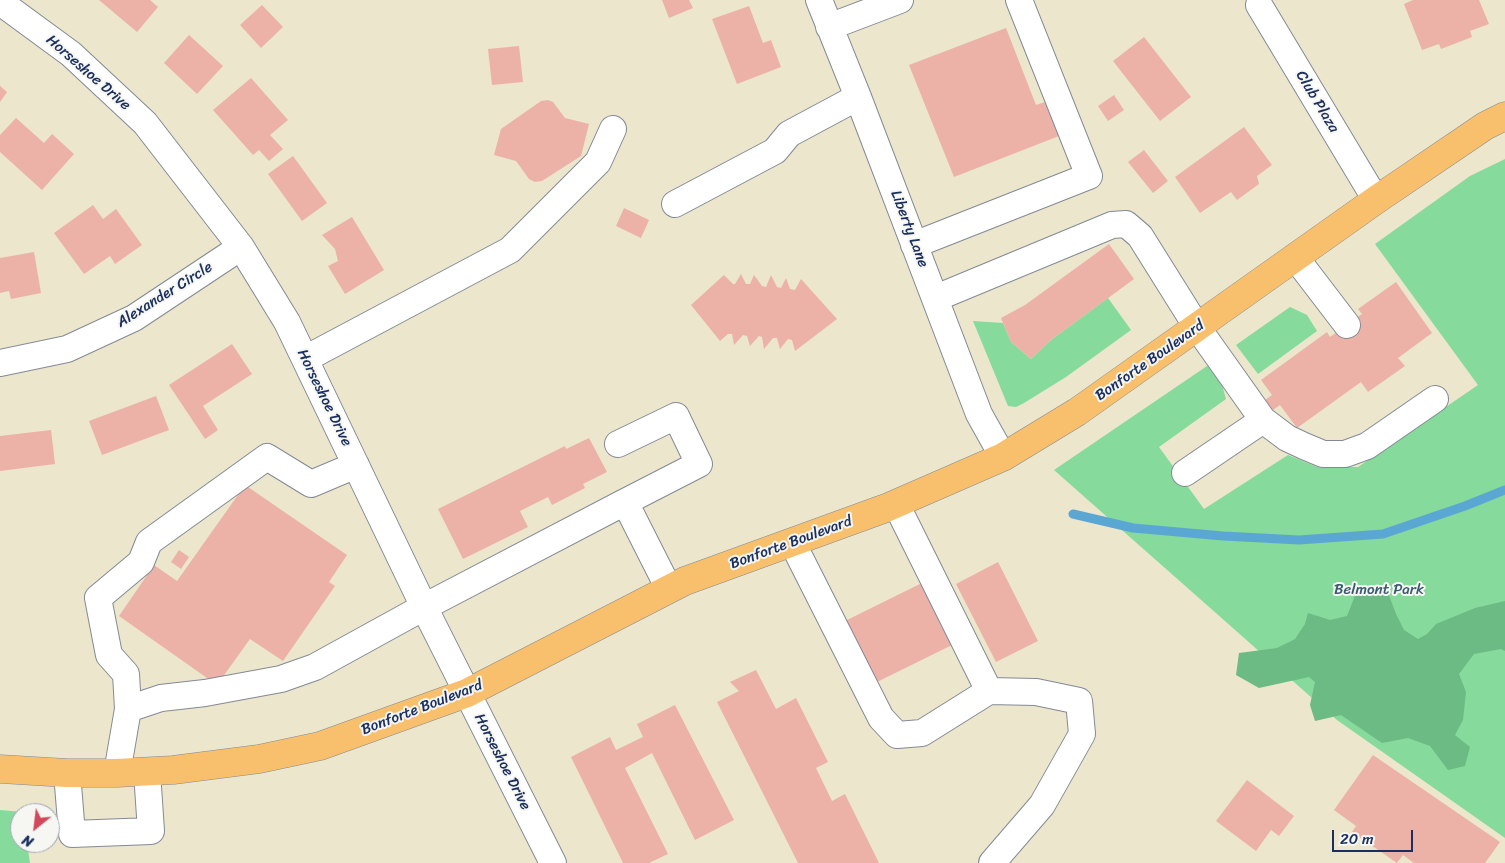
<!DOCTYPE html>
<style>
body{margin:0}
#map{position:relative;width:1505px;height:863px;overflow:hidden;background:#ebe6cc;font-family:Sriracha,sans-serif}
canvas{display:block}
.north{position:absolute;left:10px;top:803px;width:50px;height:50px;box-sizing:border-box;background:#f6f6f2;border:1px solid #9ea6b7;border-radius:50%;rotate:209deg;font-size:14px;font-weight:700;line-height:20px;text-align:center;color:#1b2f5e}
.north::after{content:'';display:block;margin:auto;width:18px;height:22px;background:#d1495b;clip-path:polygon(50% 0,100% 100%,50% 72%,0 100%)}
.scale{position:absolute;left:1332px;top:830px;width:81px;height:22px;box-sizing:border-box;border:2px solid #1b2f5e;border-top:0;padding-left:6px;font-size:15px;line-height:18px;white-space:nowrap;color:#1b2f5e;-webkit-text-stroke:4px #f6f6f2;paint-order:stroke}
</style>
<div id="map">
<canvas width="1505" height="863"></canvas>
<div class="north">N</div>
<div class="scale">20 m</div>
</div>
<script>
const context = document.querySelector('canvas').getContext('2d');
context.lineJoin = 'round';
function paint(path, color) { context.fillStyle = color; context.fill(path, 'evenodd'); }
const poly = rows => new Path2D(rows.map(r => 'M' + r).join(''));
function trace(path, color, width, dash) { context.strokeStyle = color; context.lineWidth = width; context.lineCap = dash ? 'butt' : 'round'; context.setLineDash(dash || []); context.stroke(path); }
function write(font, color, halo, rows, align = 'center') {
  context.font = font + ' Sriracha,sans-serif'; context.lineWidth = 4; context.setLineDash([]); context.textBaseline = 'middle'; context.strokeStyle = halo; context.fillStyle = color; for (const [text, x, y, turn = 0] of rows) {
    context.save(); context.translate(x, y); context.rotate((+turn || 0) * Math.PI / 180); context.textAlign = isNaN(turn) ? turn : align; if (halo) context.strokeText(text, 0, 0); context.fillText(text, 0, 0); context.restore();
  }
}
const green = poly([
 [1505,159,1505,838,1337,720,1054,470,1210,364,1221,381,1226,399,1159,447,1204,509,1288,455,1317,467,1358,467,1478,385,1375,244,1470,176],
 [1108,298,1131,330,1066,377,1024,403,1016,407,1008,406,973,321,1003,323,1011,342,1031,359,1051,340],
 [1290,307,1307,315,1317,331,1258,374,1236,345],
 [0,810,23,812,20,813,20,843,27,843,30,863,0,863]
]);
const forest = poly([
 [1358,588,1387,590,1396,614,1404,630,1418,639,1427,634,1436,624,1475,608,1505,601,1505,651,1501,649,1474,654,1459,674,1466,692,1463,720,1455,735,1470,747,1465,766,1448,770,1430,746,1408,738,1382,743,1341,715,1315,721,1310,705,1315,682,1309,677,1259,688,1236,675,1239,653,1277,648,1295,639,1305,624,1308,613,1330,620,1347,616]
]);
const stream = poly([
 [1073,514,1133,528,1223,536,1299,540,1383,534,1465,506,1505,490]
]);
const building = poly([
 [99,0,150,0,158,7,137,32],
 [662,0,689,0,693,8,669,18],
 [1413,0,1479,0,1489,24,1470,31,1472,37,1441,49,1439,44,1422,50,1404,4],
 [262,5,283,27,261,48,240,25],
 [749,6,763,43,771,40,781,67,737,84,712,19],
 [1006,28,1036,105,1045,102,1059,136,954,177,909,65],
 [189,35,223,66,197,94,164,63],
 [1144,37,1191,97,1160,121,1113,61],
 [519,46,523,82,492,85,488,49],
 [251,78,288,120,270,135,283,149,269,161,259,150,253,155,213,110],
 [0,86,7,92,0,102],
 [1114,95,1124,110,1108,121,1098,106],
 [548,100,553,102,565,118,589,124,581,156,542,181,535,182,529,179,516,161,494,155,501,129,541,101],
 [16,118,44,143,52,134,74,154,42,190,0,152,0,135],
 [1244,127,1272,165,1257,176,1259,184,1237,200,1231,192,1200,213,1175,177],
 [1144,150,1168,181,1153,193,1128,162],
 [293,156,327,203,302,221,268,174],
 [93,205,103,219,116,209,142,245,115,264,110,256,84,274,54,233],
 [624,208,649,220,641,238,616,226],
 [352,217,384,270,345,294,328,266,338,261,335,249,322,235],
 [1109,244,1134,279,1051,340,1031,359,1011,342,1001,318,1025,305],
 [34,252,41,293,11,299,9,291,0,293,0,258],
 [741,274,746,284,750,284,754,275,762,286,766,287,771,275,777,287,781,288,786,278,790,289,795,290,801,279,837,319,795,351,792,340,788,339,780,349,777,338,773,338,764,349,762,337,759,336,750,346,747,336,743,335,734,345,732,334,728,334,720,341,691,305,724,275,733,284,735,284],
 [1396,282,1432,333,1398,358,1405,366,1368,392,1361,382,1297,428,1280,405,1273,410,1265,400,1272,395,1261,380,1327,332,1330,337,1362,314,1358,309],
 [232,344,252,374,203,406,218,430,205,439,169,385],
 [156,396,169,430,102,455,89,421],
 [51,430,55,464,0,471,0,436],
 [589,438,607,472,583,484,585,488,552,505,548,497,520,511,528,527,463,559,438,509,565,446,566,449],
 [245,485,347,555,329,582,335,586,283,661,250,639,217,685,119,616,154,565,177,581],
 [179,550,189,557,181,569,171,562],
 [998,562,1038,641,996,662,956,584],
 [924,582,954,644,875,683,845,621],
 [756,670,776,709,796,698,828,762,816,768,832,801,845,794,879,863,798,863,717,702,739,691,730,682],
 [675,705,734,820,695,840,652,753,625,768,668,854,649,863,623,863,571,757,610,737,616,750,643,737,637,724],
 [1373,755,1500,842,1485,863,1414,863,1403,855,1397,863,1352,832,1356,826,1334,810],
 [1247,780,1294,816,1279,836,1271,830,1256,851,1216,821]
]);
const minor = poly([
 [819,0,858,97,979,414,1003,457],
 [0,2,71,54,145,123,241,247,287,322,424,607,553,863],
 [1259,5,1376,200],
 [829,27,900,0],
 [675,204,775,151,789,134,858,97],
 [914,245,1089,176,1019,0],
 [1295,257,1347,325],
 [936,298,1112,225,1126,224,1140,236,1197,327,1263,420,1185,473],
 [305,359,510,250,598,162,613,129],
 [0,363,67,349,134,318,241,247],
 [1263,420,1287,438,1304,446,1323,454,1345,454,1367,446,1435,399],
 [618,444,676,416,699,464,625,502],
 [792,542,881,718,897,735,922,733,989,691,896,504],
 [989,691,1036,692,1079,701,1082,734,1042,805,992,863],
 [128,709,126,674,109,655,98,598,141,562,149,542,267,457,311,484,356,465],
 [67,773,72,834,151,831,147,772],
 [117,773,128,709,161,698,205,693,281,679,315,667,424,607,625,502,669,589]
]);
const major = poly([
 [0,769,67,773,117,773,173,770,259,759,320,746,467,693,685,581,886,508,1003,457,1077,412,1376,200,1485,126,1505,116]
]);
const streetNames = [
 ["Horseshoe Drive",88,73,41],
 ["Club Plaza",1317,102,59],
 ["Liberty Lane",909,229,69],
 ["Alexander Circle",165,295,-32],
 ["Bonforte Boulevard",1150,361,-35],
 ["Horseshoe Drive",324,398,64],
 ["Bonforte Boulevard",791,543,-20],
 ["Bonforte Boulevard",422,708,-21],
 ["Horseshoe Drive",502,762,63]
];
const parkNames = [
 ["Belmont Park",1379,590]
];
paint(green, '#86da9c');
paint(forest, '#6cba84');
trace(stream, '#5ba7d4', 9);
paint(building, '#ecb2a8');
trace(minor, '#838a95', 28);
trace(major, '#838a95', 29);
trace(minor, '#fff', 26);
trace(major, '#f8bf6c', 28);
write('15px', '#1b2f5e', '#f6f6f2', streetNames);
write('15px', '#365a6e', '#f6f6f2', parkNames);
</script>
